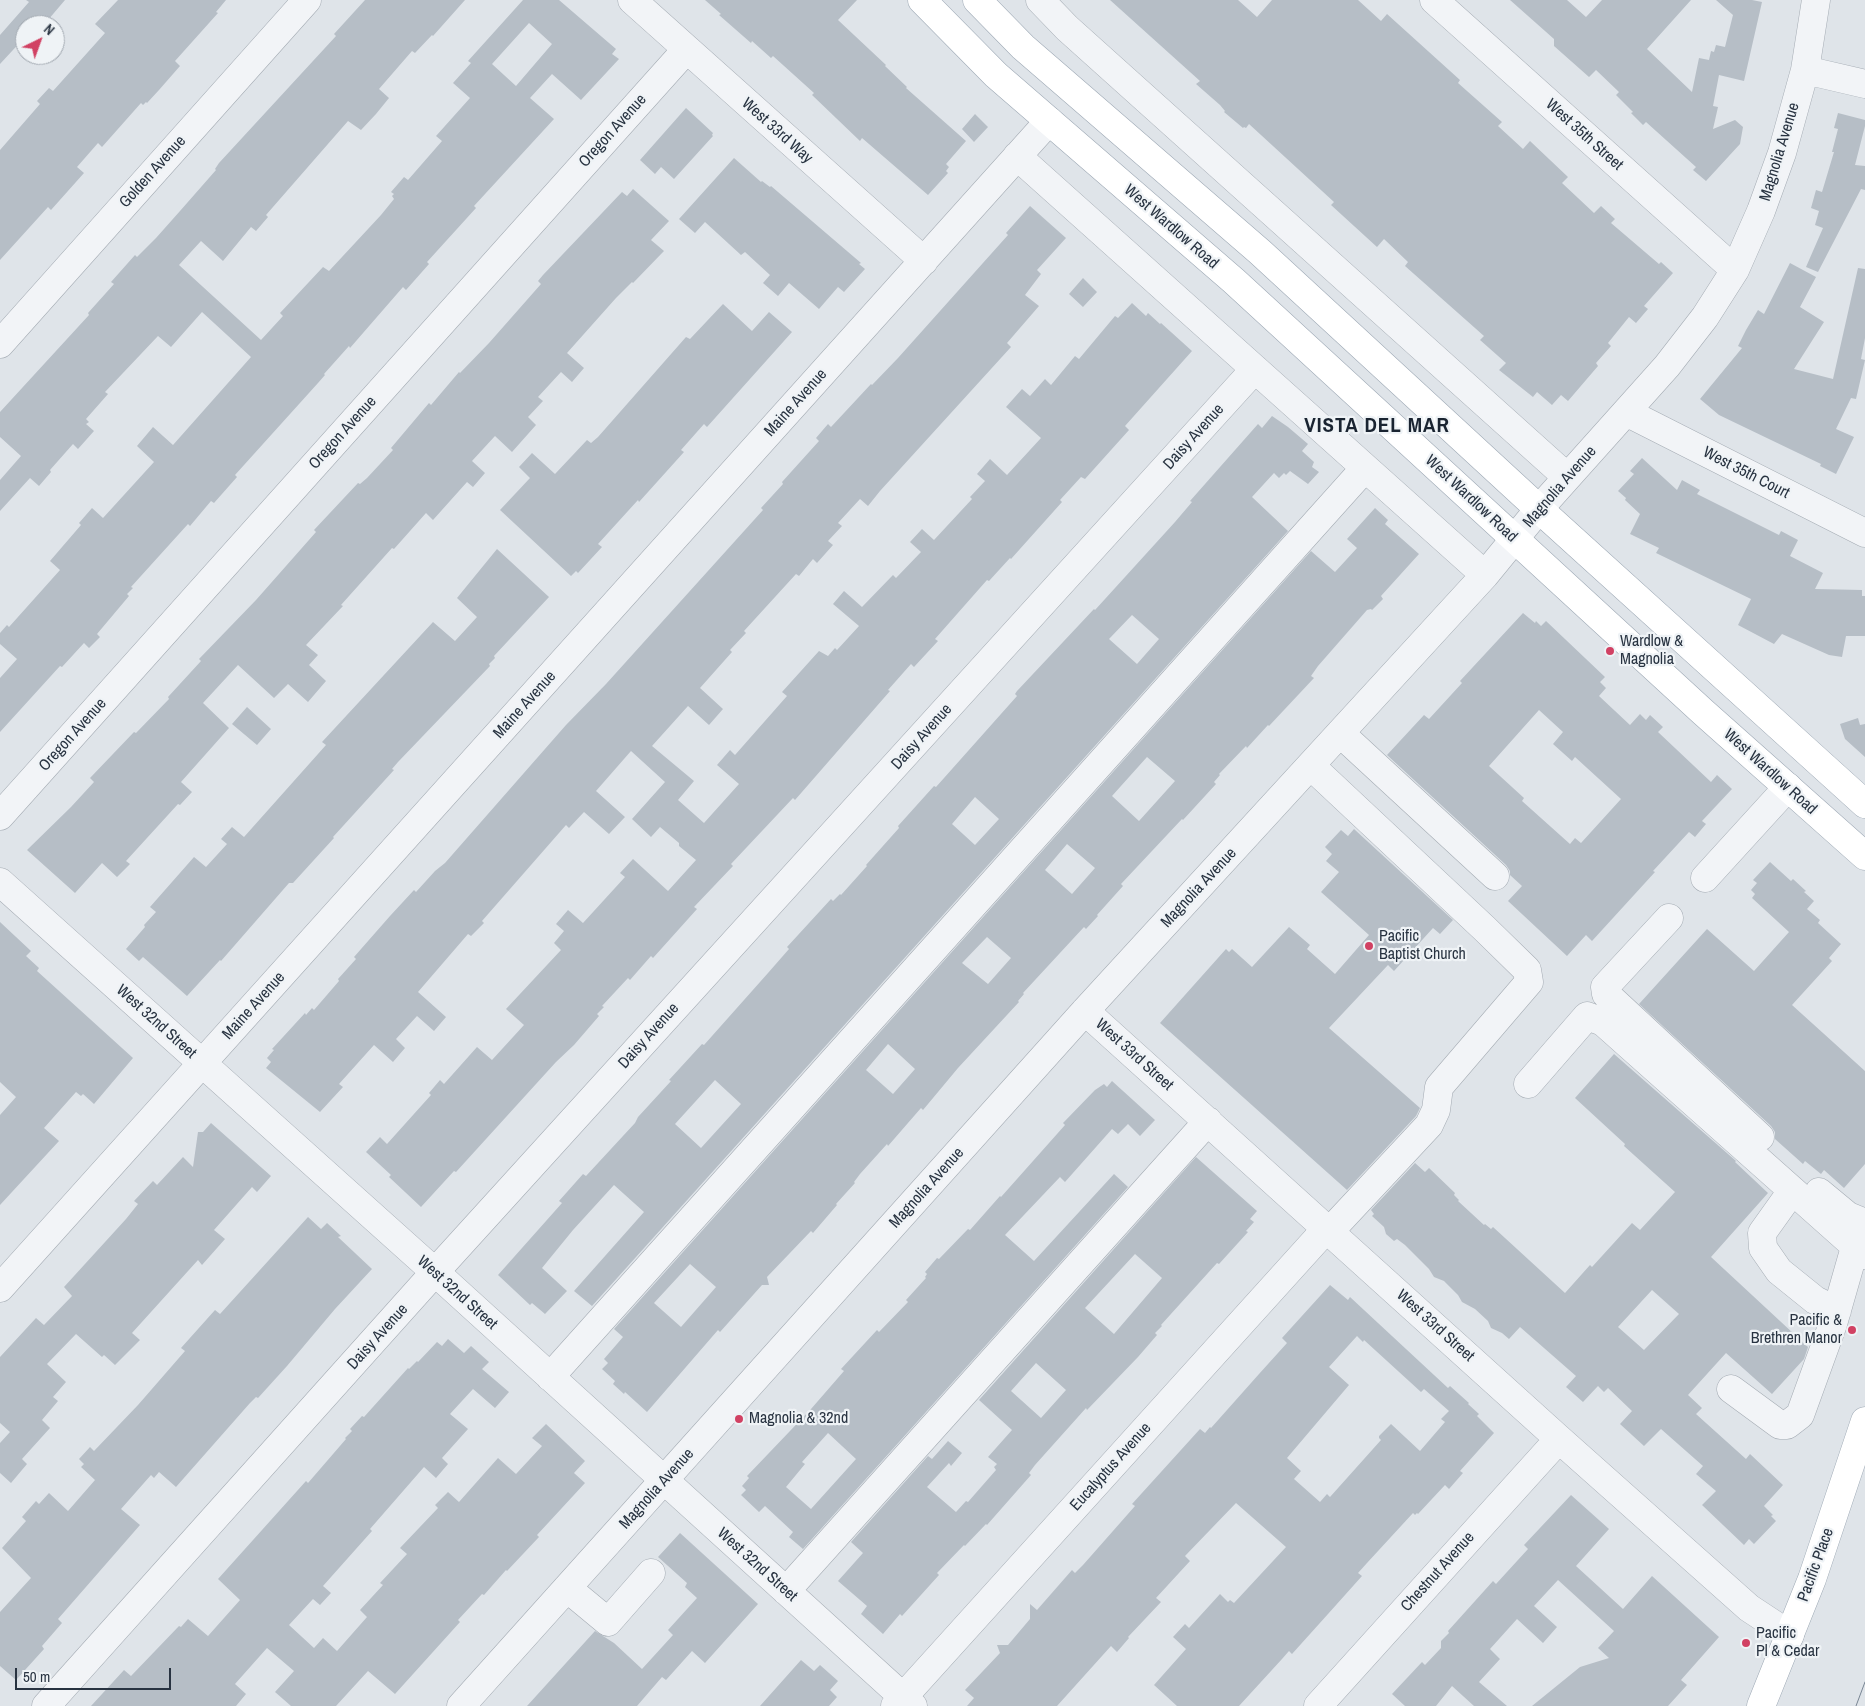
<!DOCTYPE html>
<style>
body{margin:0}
#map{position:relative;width:1865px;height:1706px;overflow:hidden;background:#dfe4e9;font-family:"Archivo Narrow",sans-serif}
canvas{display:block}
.north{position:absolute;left:15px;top:15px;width:50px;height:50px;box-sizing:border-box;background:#eff3f6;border:1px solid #9fa6ae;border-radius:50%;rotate:42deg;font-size:14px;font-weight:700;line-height:20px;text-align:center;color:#283341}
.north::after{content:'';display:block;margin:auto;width:18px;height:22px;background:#d14163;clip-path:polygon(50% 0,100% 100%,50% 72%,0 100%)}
.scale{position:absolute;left:15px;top:1668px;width:156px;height:22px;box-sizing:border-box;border:2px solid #283341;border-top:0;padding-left:6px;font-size:15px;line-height:18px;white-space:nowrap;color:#283341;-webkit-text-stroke:4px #eff3f6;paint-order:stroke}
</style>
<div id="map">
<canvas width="1865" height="1706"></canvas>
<div class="north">N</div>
<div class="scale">50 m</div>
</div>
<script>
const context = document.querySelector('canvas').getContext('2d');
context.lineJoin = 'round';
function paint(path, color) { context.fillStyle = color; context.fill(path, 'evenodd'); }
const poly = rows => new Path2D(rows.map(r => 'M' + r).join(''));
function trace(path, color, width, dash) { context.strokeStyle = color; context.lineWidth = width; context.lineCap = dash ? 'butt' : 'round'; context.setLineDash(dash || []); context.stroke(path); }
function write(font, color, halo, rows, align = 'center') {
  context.font = font + ' "Archivo Narrow",sans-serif'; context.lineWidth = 4.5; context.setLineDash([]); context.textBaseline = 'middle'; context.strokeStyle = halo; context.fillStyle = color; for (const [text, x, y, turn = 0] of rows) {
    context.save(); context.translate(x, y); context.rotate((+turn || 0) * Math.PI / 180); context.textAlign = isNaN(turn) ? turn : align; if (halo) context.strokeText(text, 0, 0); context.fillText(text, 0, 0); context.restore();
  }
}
const building = poly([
 [26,0,65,0,48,20,44,16,35,25,25,25,25,37,0,64,0,35,29,2],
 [118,0,226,0,216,12,218,13,175,61,180,66,159,90,147,103,146,102,143,105,141,103,102,147,98,143,77,167,84,173,51,210,48,207,0,260,0,150,40,104,37,101,49,88,53,91,105,33,95,24],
 [365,0,465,0,433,36,432,35,415,53,412,51,379,89,389,98,376,114,361,130,348,121,266,215,268,217,256,231,251,227,223,261,201,241,179,265,261,340,283,316,280,313,323,267,329,271,381,215,394,199,392,196,394,194,391,192,404,177,408,180,442,141,436,136,470,98,453,83,471,63,468,61,523,0,559,0,616,49,612,54,619,59,581,100,552,74,530,98,554,119,474,206,476,208,427,262,429,264,406,290,403,287,350,348,349,346,324,374,325,375,318,383,235,475,237,477,214,503,211,501,190,526,188,524,131,587,133,588,127,594,129,596,97,634,100,637,89,648,84,643,62,667,60,666,0,732,0,678,17,659,0,644,0,633,7,625,9,627,60,570,50,561,81,525,79,523,92,508,103,518,154,462,137,446,153,427,173,445,251,357,202,312,171,347,158,336,105,392,108,394,86,419,89,422,86,424,94,431,78,449,73,444,50,470,51,472,39,486,30,478,0,511,0,480,21,456,0,437,0,412,89,315,88,313,114,284,111,282,135,255,137,257,156,238,180,211,216,170,215,169,219,163,336,36,334,34],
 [529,23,552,44,516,86,492,64],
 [705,0,857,0,838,20,886,65,885,66,907,87,906,88,966,141,946,164,949,167,946,171,948,173,928,195,862,138,860,141,812,95,814,93,773,56,771,58,752,41,751,43,719,15,721,14],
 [1110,0,1238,0,1257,17,1272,0,1358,0,1381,21,1387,14,1460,80,1458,83,1502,122,1498,126,1523,149,1530,141,1568,177,1562,183,1594,213,1601,206,1615,219,1611,223,1659,264,1661,262,1673,273,1644,306,1648,309,1636,323,1629,317,1608,343,1611,346,1596,363,1598,366,1568,401,1561,395,1552,405,1537,392,1533,397,1499,370,1506,363,1480,340,1484,336,1405,266,1408,262,1384,239,1377,247,1331,205,1334,202,1249,124,1246,128,1244,127,1243,128,1224,112,1225,111,1220,105,1196,84,1200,81],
 [1510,0,1567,0,1586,17,1602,0,1691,0,1647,49,1692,92,1699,58,1709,60,1711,51,1714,52,1716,45,1725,47,1733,15,1716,0,1752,0,1762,2,1744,81,1719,75,1713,106,1718,107,1713,129,1735,120,1743,127,1740,144,1706,181,1693,170,1696,167,1646,122,1643,125,1631,113,1633,112,1616,95,1619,92,1596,70,1589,77,1554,46,1554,39],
 [686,108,713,133,712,135,713,136,674,179,661,167,655,174,640,160],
 [1838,113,1865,120,1865,126,1855,165,1865,166,1865,190,1861,189,1818,272,1806,267,1823,228,1815,225,1819,211,1811,208,1816,190,1822,192,1834,152,1832,152,1838,129,1834,128],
 [975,114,988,127,974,142,962,129],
 [734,158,761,182,762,181,770,187,771,186,861,263,859,264,865,269,844,292,838,287,819,309,789,283,778,296,763,283,770,275,745,252,741,255,705,222,695,233,679,219],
 [633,189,669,221,651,240,664,251,633,283,632,282,616,298,567,353,584,368,572,382,561,372,538,397,543,401,528,417,536,425,512,452,495,436,472,461,485,473,473,487,467,482,433,520,426,513,394,549,392,548,341,605,343,606,306,645,318,655,309,665,326,681,308,702,288,684,274,698,238,665,203,703,229,728,181,782,192,792,180,805,178,804,126,861,130,864,117,877,102,863,75,893,27,850,71,807,94,782,90,778,134,732,136,733,169,699,168,697,201,661,199,659,256,600,316,532,314,530,358,483,360,484,367,478,393,450,391,448,429,403,431,405,459,372,460,373,489,343,541,284,538,281,543,275,622,192,627,196],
 [1030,206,1066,238,1037,270,1041,274,1025,295,1039,306,1007,343,1011,347,880,491,868,506,860,499,838,523,842,526,828,541,833,545,817,563,813,559,799,576,796,574,744,631,746,633,730,650,732,652,700,688,723,709,709,725,688,706,652,746,694,781,678,800,704,823,739,784,717,765,730,750,735,755,787,696,782,692,819,651,828,656,835,648,837,650,859,626,833,604,844,591,862,607,893,575,896,578,921,552,910,542,922,529,934,540,972,499,970,497,985,481,977,474,990,459,1007,475,1041,438,1006,407,1022,389,1030,396,1045,379,1051,385,1075,356,1079,359,1115,316,1118,318,1132,303,1146,316,1148,313,1160,324,1161,323,1192,351,1125,426,1129,430,1085,479,1081,477,1060,500,1062,502,1011,559,1010,558,989,581,987,580,935,639,938,641,914,667,911,664,888,690,890,691,795,800,793,798,731,864,733,866,694,907,697,909,653,958,651,956,630,980,628,978,602,1006,604,1007,597,1014,599,1016,574,1045,556,1062,456,1172,454,1171,421,1207,389,1177,391,1175,366,1152,380,1137,387,1144,431,1095,429,1093,440,1080,444,1084,477,1047,492,1060,524,1025,506,1009,561,950,554,943,564,931,556,924,568,910,583,923,625,877,620,873,633,859,668,891,696,860,679,846,679,843,660,827,651,837,632,819,665,782,631,751,596,791,625,817,609,834,584,812,569,828,566,825,482,921,484,923,471,936,468,934,418,992,446,1017,434,1031,417,1016,396,1039,405,1048,393,1062,374,1045,339,1084,343,1087,320,1112,266,1068,271,1062,267,1058,274,1050,272,1049,305,1013,306,1015,312,1008,314,1010,339,981,338,979,356,959,354,957,390,916,414,890,416,892,435,871,445,863,566,725,606,684,763,510,761,508,783,484,782,482,819,441,816,438,828,424,831,427,871,384,872,385,898,358,1008,235,1006,233],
 [1790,263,1816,277,1800,307,1824,322,1794,369,1833,379,1858,268,1865,269,1865,338,1861,359,1865,360,1856,399,1851,398,1836,429,1854,437,1836,474,1820,466,1821,464,1719,415,1700,399,1742,348,1738,346,1746,330,1758,310,1764,314],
 [1083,278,1097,292,1083,307,1069,294],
 [723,304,752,331,769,312,792,332,707,427,704,424,681,450,684,452,639,502,638,500,598,544,602,547,578,573,576,571,571,576,500,510,530,478,519,467,532,453,555,474,587,440,591,443,598,437,686,337,690,339],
 [1272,416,1288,427,1308,444,1302,451,1314,462,1312,467,1319,472,1308,484,1290,471,1286,475,1284,473,1279,478,1274,473,1252,497,1288,531,592,1306,574,1291,644,1212,614,1185,573,1230,542,1268,567,1291,545,1314,532,1303,530,1305,498,1275,562,1203,559,1201,583,1174,586,1176,635,1123,638,1117,671,1081,669,1080,702,1044,704,1045,768,973,789,949,787,947,831,899,833,901,840,894,841,895,867,866,866,865,899,828,898,826,934,786,936,787,1017,696,1015,694,1017,691,1094,609,1095,610,1175,522,1192,502,1190,501,1258,424,1262,428],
 [1132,615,1159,639,1137,664,1109,639],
 [975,797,999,819,975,845,952,824],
 [715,1080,741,1104,701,1148,675,1124],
 [1642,458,1677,490,1682,480,1700,490,1697,494,1779,535,1781,531,1798,540,1790,556,1823,573,1815,589,1862,590,1862,596,1865,596,1865,636,1846,636,1842,657,1829,655,1782,634,1774,644,1738,625,1751,599,1656,553,1659,548,1630,534,1640,514,1625,500,1626,498,1618,491,1634,474,1630,471],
 [1375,508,1388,520,1385,524,1419,554,1381,596,1383,599,1372,610,1371,609,1367,610,1318,666,1311,676,1314,678,1269,726,1268,725,1247,748,1246,746,1219,774,1220,775,1214,782,1216,784,1183,820,1182,819,1121,884,1123,886,1097,915,1098,916,1086,929,1084,927,1023,993,1024,994,1018,1001,1019,1002,958,1068,923,1110,921,1108,888,1146,887,1144,860,1174,854,1182,855,1183,836,1204,837,1205,813,1233,811,1231,767,1277,769,1285,762,1285,720,1332,718,1330,647,1412,625,1392,624,1394,613,1384,615,1381,602,1369,608,1363,604,1359,623,1337,614,1329,1311,551,1335,572,1357,548,1347,539],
 [1147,757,1175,781,1139,821,1112,796],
 [1067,844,1095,868,1072,894,1045,870],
 [987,937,1011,958,988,984,962,963],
 [888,1044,915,1069,893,1094,866,1070],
 [690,1264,716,1287,681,1327,654,1303],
 [497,549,549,597,494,656,495,658,489,664,490,666,398,762,392,769,394,770,333,837,334,838,293,883,289,883,221,961,220,960,187,996,143,957,139,961,126,949,145,927,144,925,156,912,150,907,194,857,206,867,227,844,221,839,232,827,244,837,326,745,322,742,433,622,455,641,477,617,457,598],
 [1523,613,1535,623,1536,621,1541,626,1546,621,1605,677,1600,682,1606,688,1599,696,1630,725,1640,714,1646,720,1650,715,1663,727,1658,732,1711,782,1717,775,1732,789,1702,821,1706,824,1695,837,1689,832,1653,871,1655,872,1592,941,1586,935,1567,956,1508,901,1522,886,1510,875,1510,871,1506,865,1387,755,1424,715,1429,719,1462,683,1460,681],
 [1539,710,1563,732,1553,744,1572,761,1575,757,1621,799,1581,843,1575,838,1570,844,1522,801,1524,798,1489,766],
 [247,707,271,729,257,745,232,724],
 [1858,718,1860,725,1865,724,1865,757,1845,739,1840,724],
 [1354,829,1453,920,1440,934,1433,928,1394,971,1388,965,1329,1028,1420,1108,1416,1116,1347,1190,1160,1023,1226,949,1229,952,1232,949,1252,967,1289,927,1310,945,1307,949,1335,974,1369,935,1321,892,1339,872,1326,861,1332,854,1325,847,1341,830,1348,836],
 [1770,862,1791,881,1793,879,1806,891,1804,892,1814,901,1807,909,1820,920,1818,923,1841,944,1829,958,1832,961,1792,1005,1865,1071,1865,1164,1844,1188,1824,1170,1821,1174,1805,1161,1803,1164,1775,1139,1775,1132,1771,1126,1639,1004,1707,929,1754,971,1789,932,1752,898,1755,894,1751,890,1757,883,1753,880],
 [0,922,31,951,26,956,39,968,37,971,133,1058,94,1104,83,1094,81,1096,76,1092,44,1128,59,1141,0,1205,0,1115,16,1097,0,1082],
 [1614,1054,1736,1161,1735,1162,1768,1193,1711,1257,1808,1347,1804,1359,1772,1394,1726,1353,1688,1395,1702,1408,1696,1414,1746,1459,1750,1454,1783,1485,1764,1506,1773,1515,1771,1516,1776,1521,1754,1544,1749,1539,1744,1545,1702,1505,1716,1491,1696,1474,1703,1466,1661,1429,1644,1446,1620,1424,1632,1411,1608,1388,1604,1392,1598,1386,1583,1402,1566,1387,1576,1376,1520,1327,1509,1339,1502,1333,1491,1328,1488,1321,1475,1309,1462,1302,1458,1295,1444,1281,1434,1277,1429,1269,1405,1245,1397,1239,1394,1241,1386,1234,1384,1227,1372,1216,1374,1214,1371,1210,1415,1163,1425,1172,1429,1168,1455,1193,1454,1195,1459,1200,1458,1201,1484,1225,1485,1224,1491,1229,1493,1227,1565,1293,1590,1265,1592,1267,1632,1223,1640,1230,1675,1192,1624,1146,1625,1144,1575,1098],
 [1652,1290,1679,1314,1644,1350,1618,1327],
 [1112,1081,1155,1120,1140,1136,1128,1124,1118,1134,1112,1129,1065,1182,1060,1177,1005,1235,1034,1261,1114,1174,1128,1187,803,1549,789,1537,793,1532,765,1506,759,1512,741,1495,746,1490,742,1486,749,1478,747,1476,811,1409,844,1371,841,1369,877,1330,879,1332,908,1302,906,1300,926,1278,925,1277,927,1274,925,1272,937,1258,939,1259,968,1229,970,1230,1000,1196,1001,1197,1065,1125,1063,1123,1095,1090,1104,1084,1107,1087],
 [828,1433,856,1459,811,1509,786,1487,805,1464,802,1462],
 [211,1123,271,1176,257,1192,252,1187,214,1230,225,1239,202,1265,198,1260,132,1333,140,1340,115,1365,104,1355,102,1357,76,1334,47,1364,66,1382,53,1397,58,1401,42,1420,50,1428,22,1459,27,1464,11,1483,0,1473,0,1443,10,1432,0,1423,0,1357,36,1318,44,1325,72,1296,64,1287,126,1219,138,1204,134,1201,153,1181,157,1185,183,1157,193,1167,198,1132,203,1132],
 [1196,1157,1257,1211,1250,1219,1254,1222,1246,1231,1248,1232,1219,1264,1217,1263,1161,1325,1162,1326,1155,1333,1157,1335,1138,1357,1087,1410,1086,1408,1035,1465,1029,1473,1031,1475,987,1525,986,1524,965,1546,964,1545,937,1573,939,1575,902,1616,900,1614,883,1634,861,1614,867,1606,838,1581,863,1553,851,1542,928,1456,932,1459,948,1441,962,1453,951,1466,949,1463,927,1487,956,1512,966,1501,968,1502,996,1470,994,1467,997,1464,988,1457,1012,1430,979,1400],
 [1135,1254,1162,1278,1114,1334,1085,1308],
 [1036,1363,1066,1390,1041,1418,1011,1391],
 [308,1217,321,1229,327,1223,341,1236,338,1237,372,1269,335,1309,287,1366,258,1398,256,1397,250,1403,176,1487,159,1472,154,1478,151,1475,121,1509,140,1525,58,1619,62,1623,42,1646,44,1649,16,1680,0,1666,0,1612,31,1578,2,1548,26,1521,22,1517,36,1501,39,1504,49,1493,68,1511,95,1480,81,1467,84,1464,79,1459,90,1447,94,1451,138,1405,185,1351,181,1348,215,1310,220,1314],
 [1330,1285,1348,1300,1350,1297,1448,1388,1450,1386,1469,1403,1468,1404,1479,1414,1477,1416,1494,1433,1460,1471,1463,1473,1449,1489,1445,1485,1418,1514,1417,1513,1415,1515,1413,1513,1367,1563,1358,1573,1362,1576,1328,1614,1292,1654,1289,1651,1282,1659,1239,1706,1177,1706,1154,1685,1186,1649,1173,1637,1185,1624,1189,1628,1220,1594,1228,1602,1230,1600,1234,1603,1286,1547,1236,1503,1185,1556,1190,1561,1156,1598,1161,1602,1128,1637,1129,1638,1117,1652,1111,1646,1057,1706,967,1706,974,1698,965,1690,1000,1653,997,1645,1008,1645,1030,1619,1030,1604,1037,1610,1072,1570,1075,1573,1083,1565,1135,1506,1132,1504,1200,1429,1205,1433,1210,1427,1211,1428,1259,1374,1287,1343,1282,1338],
 [1357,1336,1363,1342,1364,1340,1421,1392,1424,1389,1449,1411,1441,1419,1445,1422,1420,1451,1391,1424,1379,1436,1379,1438,1381,1440,1330,1497,1327,1494,1320,1502,1294,1479,1301,1471,1287,1458,1349,1385,1329,1367],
 [448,1339,464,1353,471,1346,489,1362,482,1369,509,1392,495,1408,473,1389,450,1414,468,1429,442,1458,448,1464,436,1478,424,1467,370,1529,372,1531,323,1586,331,1593,320,1605,313,1599,289,1625,314,1648,323,1638,337,1651,367,1617,360,1610,383,1585,380,1583,407,1554,400,1548,438,1508,435,1505,448,1492,459,1502,498,1458,516,1474,542,1446,532,1438,546,1424,585,1461,574,1473,585,1483,537,1535,539,1537,507,1571,506,1570,484,1595,482,1594,458,1620,460,1622,395,1694,368,1671,336,1706,291,1706,275,1692,294,1671,267,1648,235,1684,246,1694,236,1706,91,1706,124,1670,131,1676,179,1626,181,1627,188,1619,208,1636,240,1600,218,1579,306,1481,308,1483,346,1439,345,1438,352,1431,350,1429,362,1416,364,1417,408,1368,409,1369,417,1361,418,1362,437,1342,442,1346],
 [1571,1495,1609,1529,1576,1566,1623,1609,1652,1576,1719,1637,1681,1680,1687,1685,1668,1706,1532,1706,1580,1667,1609,1658,1598,1648,1614,1631,1558,1580,1534,1606,1557,1627,1543,1643,1517,1619,1490,1649,1500,1659,1479,1682,1507,1706,1474,1706,1452,1686,1436,1706,1405,1706,1392,1694,1422,1662,1425,1665,1441,1648,1441,1641,1449,1633,1448,1631,1493,1581,1496,1584,1528,1549,1524,1545],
 [680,1533,758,1604,705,1663,692,1651,666,1680,662,1677,637,1706,527,1706,595,1631,614,1643,642,1669,673,1635,668,1630,697,1598,685,1587,687,1583,658,1557],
 [801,1660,814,1671,820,1665,838,1681,830,1690,837,1697,829,1706,760,1706]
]);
const minor = poly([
 [632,0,924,261],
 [1040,0,1067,28,1567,477],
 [1434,0,1735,270],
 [1805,70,1865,84],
 [1017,156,1485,575],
 [0,344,307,0],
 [1626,412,1865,533],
 [1340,733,1495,876],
 [1311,766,1485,929,1527,970,1529,982,1439,1087,1436,1110,1429,1125,1330,1231],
 [0,816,686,50],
 [1705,878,1788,787],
 [0,882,435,1272,913,1706],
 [1669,918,1605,987,1606,994,1760,1137],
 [1085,1011,1559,1439,1749,1608,1790,1635],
 [1528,1084,1587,1016,1603,1022,1865,1255],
 [1792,1191,1762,1233,1763,1248,1779,1271,1815,1300,1837,1311],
 [1819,1192,1848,1216,1865,1223],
 [0,1288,1049,121],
 [550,1377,1365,468],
 [1731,1389,1780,1425,1787,1425,1800,1415,1833,1324,1855,1247],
 [567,1588,608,1622,651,1573],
 [786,1591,1208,1121],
 [46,1706,435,1272,1255,369],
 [461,1706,1085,1011,1485,575,1539,509,1667,366,1705,317,1735,270,1761,211,1782,153,1805,70,1816,0],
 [895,1706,1327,1228],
 [1318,1706,1559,1439]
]);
const major = poly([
 [922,0,996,75,1234,281,1703,712,1865,856],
 [977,0,1023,47,1260,252,1539,509,1865,804],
 [1761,1706,1812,1579,1865,1421]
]);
const tram = poly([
 [1856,1706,1865,1682]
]);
const markers = [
 [1610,651,5,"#d14163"],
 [1369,946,5,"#d14163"],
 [1852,1330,5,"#d14163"],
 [739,1419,5,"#d14163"],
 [1746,1643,5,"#d14163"]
];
const streetNames = [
 ["Oregon Avenue",613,131,-48],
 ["West 33rd Way",777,131,42],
 ["West 35th Street",1584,135,42],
 ["Magnolia Avenue",1780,152,-73],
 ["Golden Avenue",153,172,-48],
 ["West Wardlow Road",1171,227,41],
 ["Maine Avenue",796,403,-48],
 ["Oregon Avenue",343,433,-48],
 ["Daisy Avenue",1194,437,-48],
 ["West 35th Court",1746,473,27],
 ["Magnolia Avenue",1560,487,-49],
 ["West Wardlow Road",1471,499,43],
 ["Maine Avenue",525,705,-48],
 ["Oregon Avenue",73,735,-48],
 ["Daisy Avenue",922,737,-48],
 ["West Wardlow Road",1770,772,42],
 ["Magnolia Avenue",1199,888,-47],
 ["Maine Avenue",254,1006,-48],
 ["West 32nd Street",156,1022,42],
 ["Daisy Avenue",649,1036,-48],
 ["West 33rd Street",1134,1055,42],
 ["Magnolia Avenue",927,1188,-48],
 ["West 32nd Street",457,1293,42],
 ["West 33rd Street",1435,1326,42],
 ["Daisy Avenue",378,1337,-48],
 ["Eucalyptus Avenue",1111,1467,-48],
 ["Magnolia Avenue",657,1489,-48],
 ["West 32nd Street",757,1565,42],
 ["Pacific Place",1816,1565,-70],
 ["Chestnut Avenue",1438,1572,-48]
];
const poiNames = [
 ["Wardlow &",1620,642],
 ["Magnolia",1620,660],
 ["Pacific",1379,937],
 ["Baptist Church",1379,955],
 ["Pacific &",1842,1321,"right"],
 ["Brethren Manor",1842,1339,"right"],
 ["Magnolia & 32nd",749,1419],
 ["Pacific",1756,1634],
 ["Pl & Cedar",1756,1652]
];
const districtNames = [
 ["VISTA DEL MAR",1377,426]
];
paint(building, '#b6bec6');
trace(minor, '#a4abb3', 29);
trace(major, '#9ea9b5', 29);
trace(minor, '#f2f4f7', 28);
trace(major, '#fff', 28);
trace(tram, '#788593', 1);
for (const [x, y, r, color] of markers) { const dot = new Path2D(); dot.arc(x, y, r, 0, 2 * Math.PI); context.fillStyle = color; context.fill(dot); trace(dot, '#eff3f6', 2); }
write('16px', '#283341', '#eff3f6', streetNames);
write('16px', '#283341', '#eff3f6', poiNames, 'left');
context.letterSpacing = '1px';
write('bold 21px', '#1a2431', '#eff3f6', districtNames);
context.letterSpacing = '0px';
</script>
